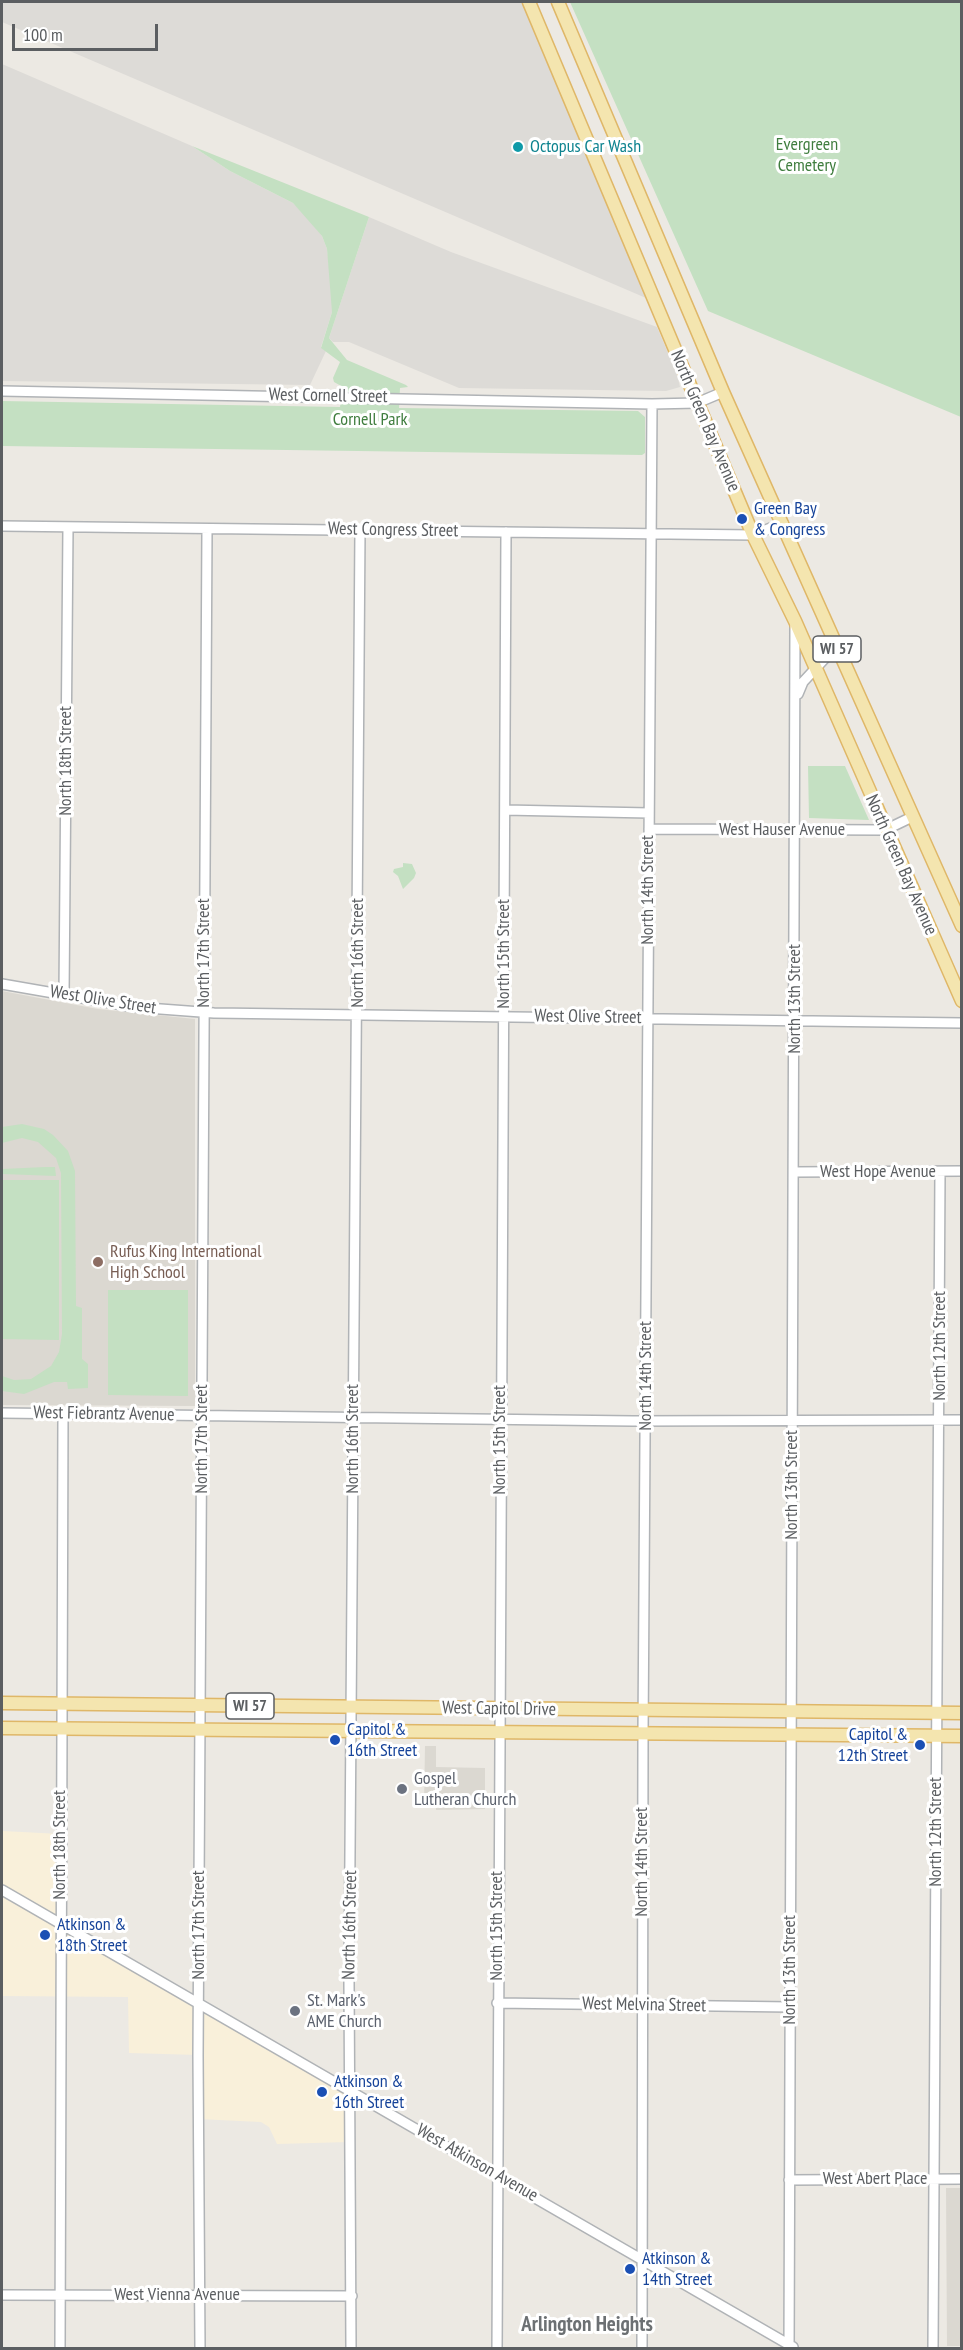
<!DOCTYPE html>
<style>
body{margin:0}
#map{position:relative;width:963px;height:2350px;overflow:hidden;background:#ece9e3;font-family:"PT Sans Narrow",sans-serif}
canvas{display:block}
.frame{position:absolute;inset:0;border:3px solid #5b5e61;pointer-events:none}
.scale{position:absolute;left:12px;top:24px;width:146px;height:27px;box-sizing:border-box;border:3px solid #5b5e61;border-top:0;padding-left:8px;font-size:18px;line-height:21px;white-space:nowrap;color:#5b5e61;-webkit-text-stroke:4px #fff;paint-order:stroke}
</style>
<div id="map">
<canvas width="963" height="2350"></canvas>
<div class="frame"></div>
<div class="scale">100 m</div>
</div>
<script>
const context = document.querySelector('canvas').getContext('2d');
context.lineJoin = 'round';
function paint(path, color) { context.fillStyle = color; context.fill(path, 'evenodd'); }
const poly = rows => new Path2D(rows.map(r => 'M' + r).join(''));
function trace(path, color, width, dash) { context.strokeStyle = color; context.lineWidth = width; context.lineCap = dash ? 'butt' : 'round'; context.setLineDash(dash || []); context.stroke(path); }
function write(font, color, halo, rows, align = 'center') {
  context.font = font + ' "PT Sans Narrow",sans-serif'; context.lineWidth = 6; context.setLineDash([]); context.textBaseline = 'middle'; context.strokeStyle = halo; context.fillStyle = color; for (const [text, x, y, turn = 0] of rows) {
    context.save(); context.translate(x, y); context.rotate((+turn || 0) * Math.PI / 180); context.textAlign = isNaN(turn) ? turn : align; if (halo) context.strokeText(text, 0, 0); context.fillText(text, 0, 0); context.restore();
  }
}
const commercial = poly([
 [2,1831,61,1834,60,1926,350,2091,349,2142,277,2144,269,2127,261,2122,198,2119,198,2055,129,2053,128,1997,2,1996]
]);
const industrial = poly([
 [2,2,522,2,565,96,646,298,2,22],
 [2,64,192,146,230,171,293,203,308,217,322,236,327,249,332,289,332,312,321,347,326,351,310,385,2,381],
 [369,217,451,252,657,327,677,374,680,387,666,391,459,388,349,342,333,342,329,338]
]);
const education = poly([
 [2,991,98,1009,195,1019,195,1406,2,1405],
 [425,1746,436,1746,436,1767,485,1768,485,1809,436,1810,436,1805,424,1805],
 [946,2188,961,2188,961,2346,947,2346]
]);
const green = poly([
 [570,2,961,2,961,417,708,311],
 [192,146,369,217,329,338,347,360,406,385,408,387,400,388,399,408,638,411,645,417,645,453,642,455,2,446,2,401,340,407,343,387,334,382,333,378,340,362,321,348,332,312,327,249,322,236,293,203,230,171],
 [808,766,845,766,869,820,809,818],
 [403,863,412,864,416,873,414,878,403,889,398,876,393,872,394,869,403,867],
 [22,1124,44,1129,53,1135,68,1151,75,1171,76,1306,82,1308,82,1359,88,1364,88,1388,68,1389,67,1382,54,1382,24,1394,2,1391,2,1376,14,1380,31,1379,51,1366,59,1352,62,1334,61,1173,56,1158,38,1142,22,1138,2,1143,2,1127],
 [45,1167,55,1167,56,1176,2,1174,2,1169],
 [2,1180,59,1180,59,1340,2,1339],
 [108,1290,188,1290,188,1396,108,1395]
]);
const minor = poly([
 [2,391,652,404,697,403,723,392],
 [2,526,753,535,783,523],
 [798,694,803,682,828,655,833,640],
 [505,810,649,813],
 [649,829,885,830,912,817],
 [2,984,134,1007,214,1013,962,1023],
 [64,994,68,527],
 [794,1172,962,1171],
 [2,1413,633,1421,962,1420],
 [2,1890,793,2347],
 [497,2003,790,2007],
 [789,2180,962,2179],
 [2,2295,352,2296],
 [60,2348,63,1414],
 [200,2348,198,2055,207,529],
 [351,2348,349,1982,360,530],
 [497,2348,506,532],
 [642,2348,643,1735,652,404],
 [789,2348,795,626],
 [933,2348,940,1172]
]);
const major = poly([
 [529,2,753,535,795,621,962,1001],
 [558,2,723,392,962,926],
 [2,1703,962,1713],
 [2,1728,962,1736]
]);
const markers = [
 [518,147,6,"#0f9aa8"],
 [742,519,6,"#1a4fb4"],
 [98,1262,6,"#8d6e63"],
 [335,1740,6,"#1a4fb4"],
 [920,1745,6,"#1a4fb4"],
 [402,1789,6,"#6b7280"],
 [45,1935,6,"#1a4fb4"],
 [295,2011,6,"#6b7280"],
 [322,2092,6,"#1a4fb4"],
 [630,2269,6,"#1a4fb4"]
];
const shields = [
 [837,649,48],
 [250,1706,48]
];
const shieldNames = [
 ["WI 57",837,649],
 ["WI 57",250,1706]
];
const parkNames = [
 ["Evergreen",807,145],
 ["Cemetery",807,166],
 ["Cornell Park",370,420]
];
const cultureNames = [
 ["Octopus Car Wash",530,147]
];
const streetNames = [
 ["West Cornell Street",328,396,1],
 ["North Green Bay Avenue",705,421,67],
 ["West Congress Street",393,530,1],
 ["North 18th Street",66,761,-90],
 ["West Hauser Avenue",782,830],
 ["North Green Bay Avenue",901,865,66],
 ["North 14th Street",648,890,-90],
 ["North 17th Street",204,953,-90],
 ["North 16th Street",358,953,-90],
 ["North 15th Street",504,954,-90],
 ["North 13th Street",795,999,-90],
 ["West Olive Street",103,1000,9],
 ["West Olive Street",588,1017,1],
 ["West Hope Avenue",878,1172],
 ["North 12th Street",940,1346,-90],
 ["North 14th Street",646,1376,-90],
 ["West Fiebrantz Avenue",104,1414,1],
 ["North 17th Street",202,1439,-90],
 ["North 16th Street",353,1439,-90],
 ["North 15th Street",500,1440,-90],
 ["North 13th Street",792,1485,-90],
 ["West Capitol Drive",499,1709,1],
 ["North 12th Street",936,1832,-90],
 ["North 18th Street",60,1845,-90],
 ["North 14th Street",642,1862,-90],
 ["North 17th Street",199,1925,-90],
 ["North 16th Street",350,1925,-89],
 ["North 15th Street",497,1926,-90],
 ["North 13th Street",790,1970,-90],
 ["West Melvina Street",644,2005,1],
 ["West Atkinson Avenue",477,2163,30],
 ["West Abert Place",875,2179],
 ["West Vienna Avenue",177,2295]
];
const transitNames = [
 ["Green Bay",754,509],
 ["& Congress",754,530],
 ["Capitol &",347,1730],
 ["16th Street",347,1751],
 ["Capitol &",908,1735,"right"],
 ["12th Street",908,1756,"right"],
 ["Atkinson &",57,1925],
 ["18th Street",57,1946],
 ["Atkinson &",334,2082],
 ["16th Street",334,2103],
 ["Atkinson &",642,2259],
 ["14th Street",642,2280]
];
const educationNames = [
 ["Rufus King International",110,1252],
 ["High School",110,1273]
];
const worshipNames = [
 ["Gospel",414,1779],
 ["Lutheran Church",414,1800],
 ["St. Mark's",307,2001],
 ["AME Church",307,2022]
];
const quarterNames = [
 ["Arlington Heights",587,2325]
];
paint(commercial, '#f9f0da');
paint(industrial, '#dddbd7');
paint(education, '#dbd8d1');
paint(green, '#c4e0c2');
trace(minor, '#b0b3b6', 12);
trace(major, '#dfb768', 15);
trace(minor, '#fff', 9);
trace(major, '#f4e5af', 12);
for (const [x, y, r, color] of markers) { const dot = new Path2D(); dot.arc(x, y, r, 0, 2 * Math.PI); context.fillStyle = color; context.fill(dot); trace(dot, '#fff', 2); }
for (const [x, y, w] of shields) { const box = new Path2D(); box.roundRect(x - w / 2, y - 13, w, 26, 4.5); context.fillStyle = '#fff'; context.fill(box); trace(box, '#5b5e61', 1.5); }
write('bold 16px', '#5b5e61', null, shieldNames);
write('18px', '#3f7d3e', '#fff', parkNames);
write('18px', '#0d838f', '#fff', cultureNames, 'left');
write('18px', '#5b5e61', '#fff', streetNames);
write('18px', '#164399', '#fff', transitNames, 'left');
write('18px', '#785e54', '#fff', educationNames, 'left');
write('18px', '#5b616d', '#fff', worshipNames, 'left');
write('bold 21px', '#6c7073', '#fff', quarterNames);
</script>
